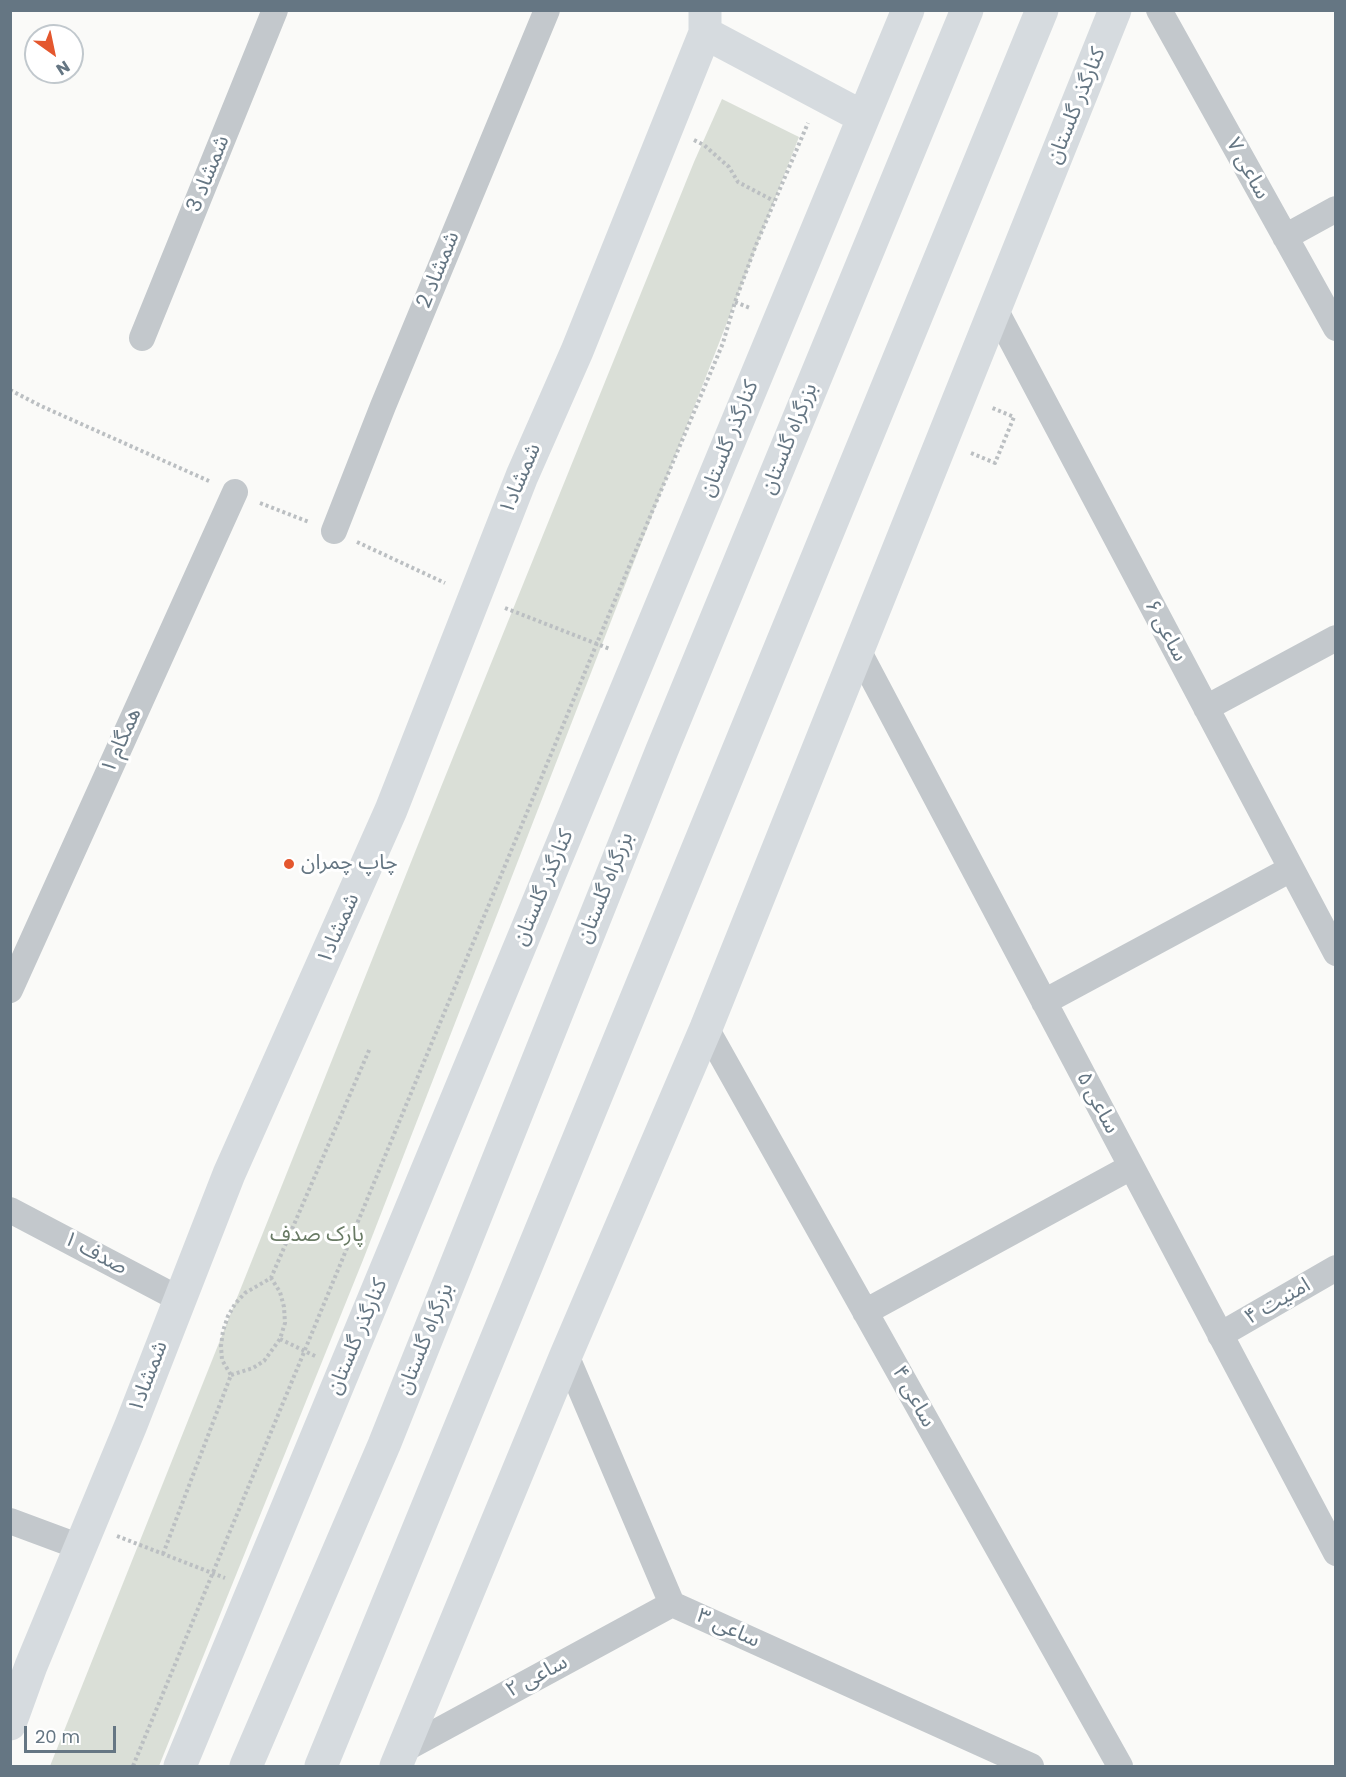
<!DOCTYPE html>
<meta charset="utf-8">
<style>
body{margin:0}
#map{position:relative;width:1346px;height:1777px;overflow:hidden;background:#fafaf8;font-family:Poppins,sans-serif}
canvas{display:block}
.frame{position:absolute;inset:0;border:12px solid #657683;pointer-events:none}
.north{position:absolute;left:24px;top:24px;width:60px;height:60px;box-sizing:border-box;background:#fff;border:2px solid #c1c8cd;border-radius:50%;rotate:147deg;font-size:16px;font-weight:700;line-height:24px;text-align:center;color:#657683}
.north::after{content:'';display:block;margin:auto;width:21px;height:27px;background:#e4572e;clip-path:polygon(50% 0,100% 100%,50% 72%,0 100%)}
.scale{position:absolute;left:24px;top:1726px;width:92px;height:27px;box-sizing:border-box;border:3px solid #657683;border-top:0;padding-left:8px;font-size:18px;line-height:21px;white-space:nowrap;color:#657683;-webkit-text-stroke:4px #fff;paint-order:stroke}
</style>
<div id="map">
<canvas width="1346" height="1777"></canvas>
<div class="frame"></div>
<div class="north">N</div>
<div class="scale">20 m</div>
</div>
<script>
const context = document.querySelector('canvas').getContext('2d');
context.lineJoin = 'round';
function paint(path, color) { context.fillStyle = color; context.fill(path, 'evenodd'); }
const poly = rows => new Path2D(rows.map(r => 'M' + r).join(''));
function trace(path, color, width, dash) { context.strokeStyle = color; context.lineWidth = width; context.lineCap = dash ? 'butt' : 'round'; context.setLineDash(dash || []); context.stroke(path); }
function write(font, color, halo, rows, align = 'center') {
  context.font = font + ' Poppins,"Noto Sans Arabic",sans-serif'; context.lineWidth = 6; context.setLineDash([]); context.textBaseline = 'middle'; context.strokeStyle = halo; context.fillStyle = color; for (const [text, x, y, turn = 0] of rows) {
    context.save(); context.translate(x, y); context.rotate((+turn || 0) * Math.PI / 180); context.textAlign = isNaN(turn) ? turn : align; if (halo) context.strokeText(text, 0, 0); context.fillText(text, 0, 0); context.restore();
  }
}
const green = poly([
 [722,99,799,137,363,1260,159,1766,50,1766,443,782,694,162]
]);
const path = poly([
 [694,140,704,145,729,167,738,182,774,201],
 [735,302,750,308],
 [10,390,41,406,209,481],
 [971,453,995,463,1014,417,990,407],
 [260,503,309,522],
 [357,542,445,583],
 [505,608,610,649],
 [280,1339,317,1357],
 [231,1375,253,1368,264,1361,280,1339,285,1323,284,1307,280,1292,271,1278],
 [117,1536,225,1578],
 [163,1554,231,1375,222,1360,221,1346,223,1331,228,1316,235,1304,245,1293,271,1278,370,1048],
 [133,1766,597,643,723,343,735,302,756,245,808,123]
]);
const street = poly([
 [1159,10,1336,328],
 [1285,237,1336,209],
 [995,309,1336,953],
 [142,338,275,10],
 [334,531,383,406,547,10],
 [859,652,1336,1553],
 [1206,708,1336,638],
 [10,990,235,492],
 [1044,1002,1291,869],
 [706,1028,1120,1766],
 [10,1210,179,1299],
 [865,1312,1131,1167],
 [1220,1335,1336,1268],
 [566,1355,672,1604,1031,1766],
 [10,1521,80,1547],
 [403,1750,672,1604]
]);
const secondary = poly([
 [705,33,863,117],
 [10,1724,31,1666,131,1425,229,1174,391,810,522,476,577,351,705,33,705,10],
 [180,1766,908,10],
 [396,1766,566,1355,706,1028,1115,10]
]);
const highway = poly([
 [246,1766,384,1445,662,750,967,10],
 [321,1766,1042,10]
]);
const markers = [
 [289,864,6,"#e4572e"]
];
const streetNames = [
 ["کنارگذر گلستان",1077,106,-68],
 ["ساعی ۷",1247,169,61],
 ["شمشاد 3",209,174,-68],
 ["شمشاد 2",439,270,-68],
 ["کنارگذر گلستان",730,439,-68],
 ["بزرگراه گلستان",790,439,-68],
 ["شمشاد۱",521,479,-67],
 ["ساعی ۶",1165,631,62],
 ["همگام ۱",122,741,-66],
 ["کنارگذر گلستان",544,888,-67],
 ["بزرگراه گلستان",606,888,-68],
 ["شمشاد۱",339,929,-66],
 ["ساعی ۵",1097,1103,62],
 ["صدف ۱",95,1254,28],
 ["امنیت ۴",1278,1302,-30],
 ["کنارگذر گلستان",358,1337,-67],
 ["بزرگراه گلستان",426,1339,-68],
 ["شمشاد۱",149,1377,-69],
 ["ساعی ۴",913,1397,61],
 ["ساعی ۳",728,1629,24],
 ["ساعی ۲",537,1677,-28]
];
const poiNames = [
 ["چاپ چمران",301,864]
];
const parkNames = [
 ["پارک صدف",317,1236]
];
paint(green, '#dadfd7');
trace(path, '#bbbfc2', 4, [3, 3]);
trace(street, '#c3c8cc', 26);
trace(secondary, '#d6dbdf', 33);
trace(highway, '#d6dbdf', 33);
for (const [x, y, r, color] of markers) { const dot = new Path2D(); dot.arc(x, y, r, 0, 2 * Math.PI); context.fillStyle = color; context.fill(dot); trace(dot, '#fff', 2); }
write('21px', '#657683', '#fff', streetNames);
write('21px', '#657683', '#fff', poiNames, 'left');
write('21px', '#687a64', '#fff', parkNames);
</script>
